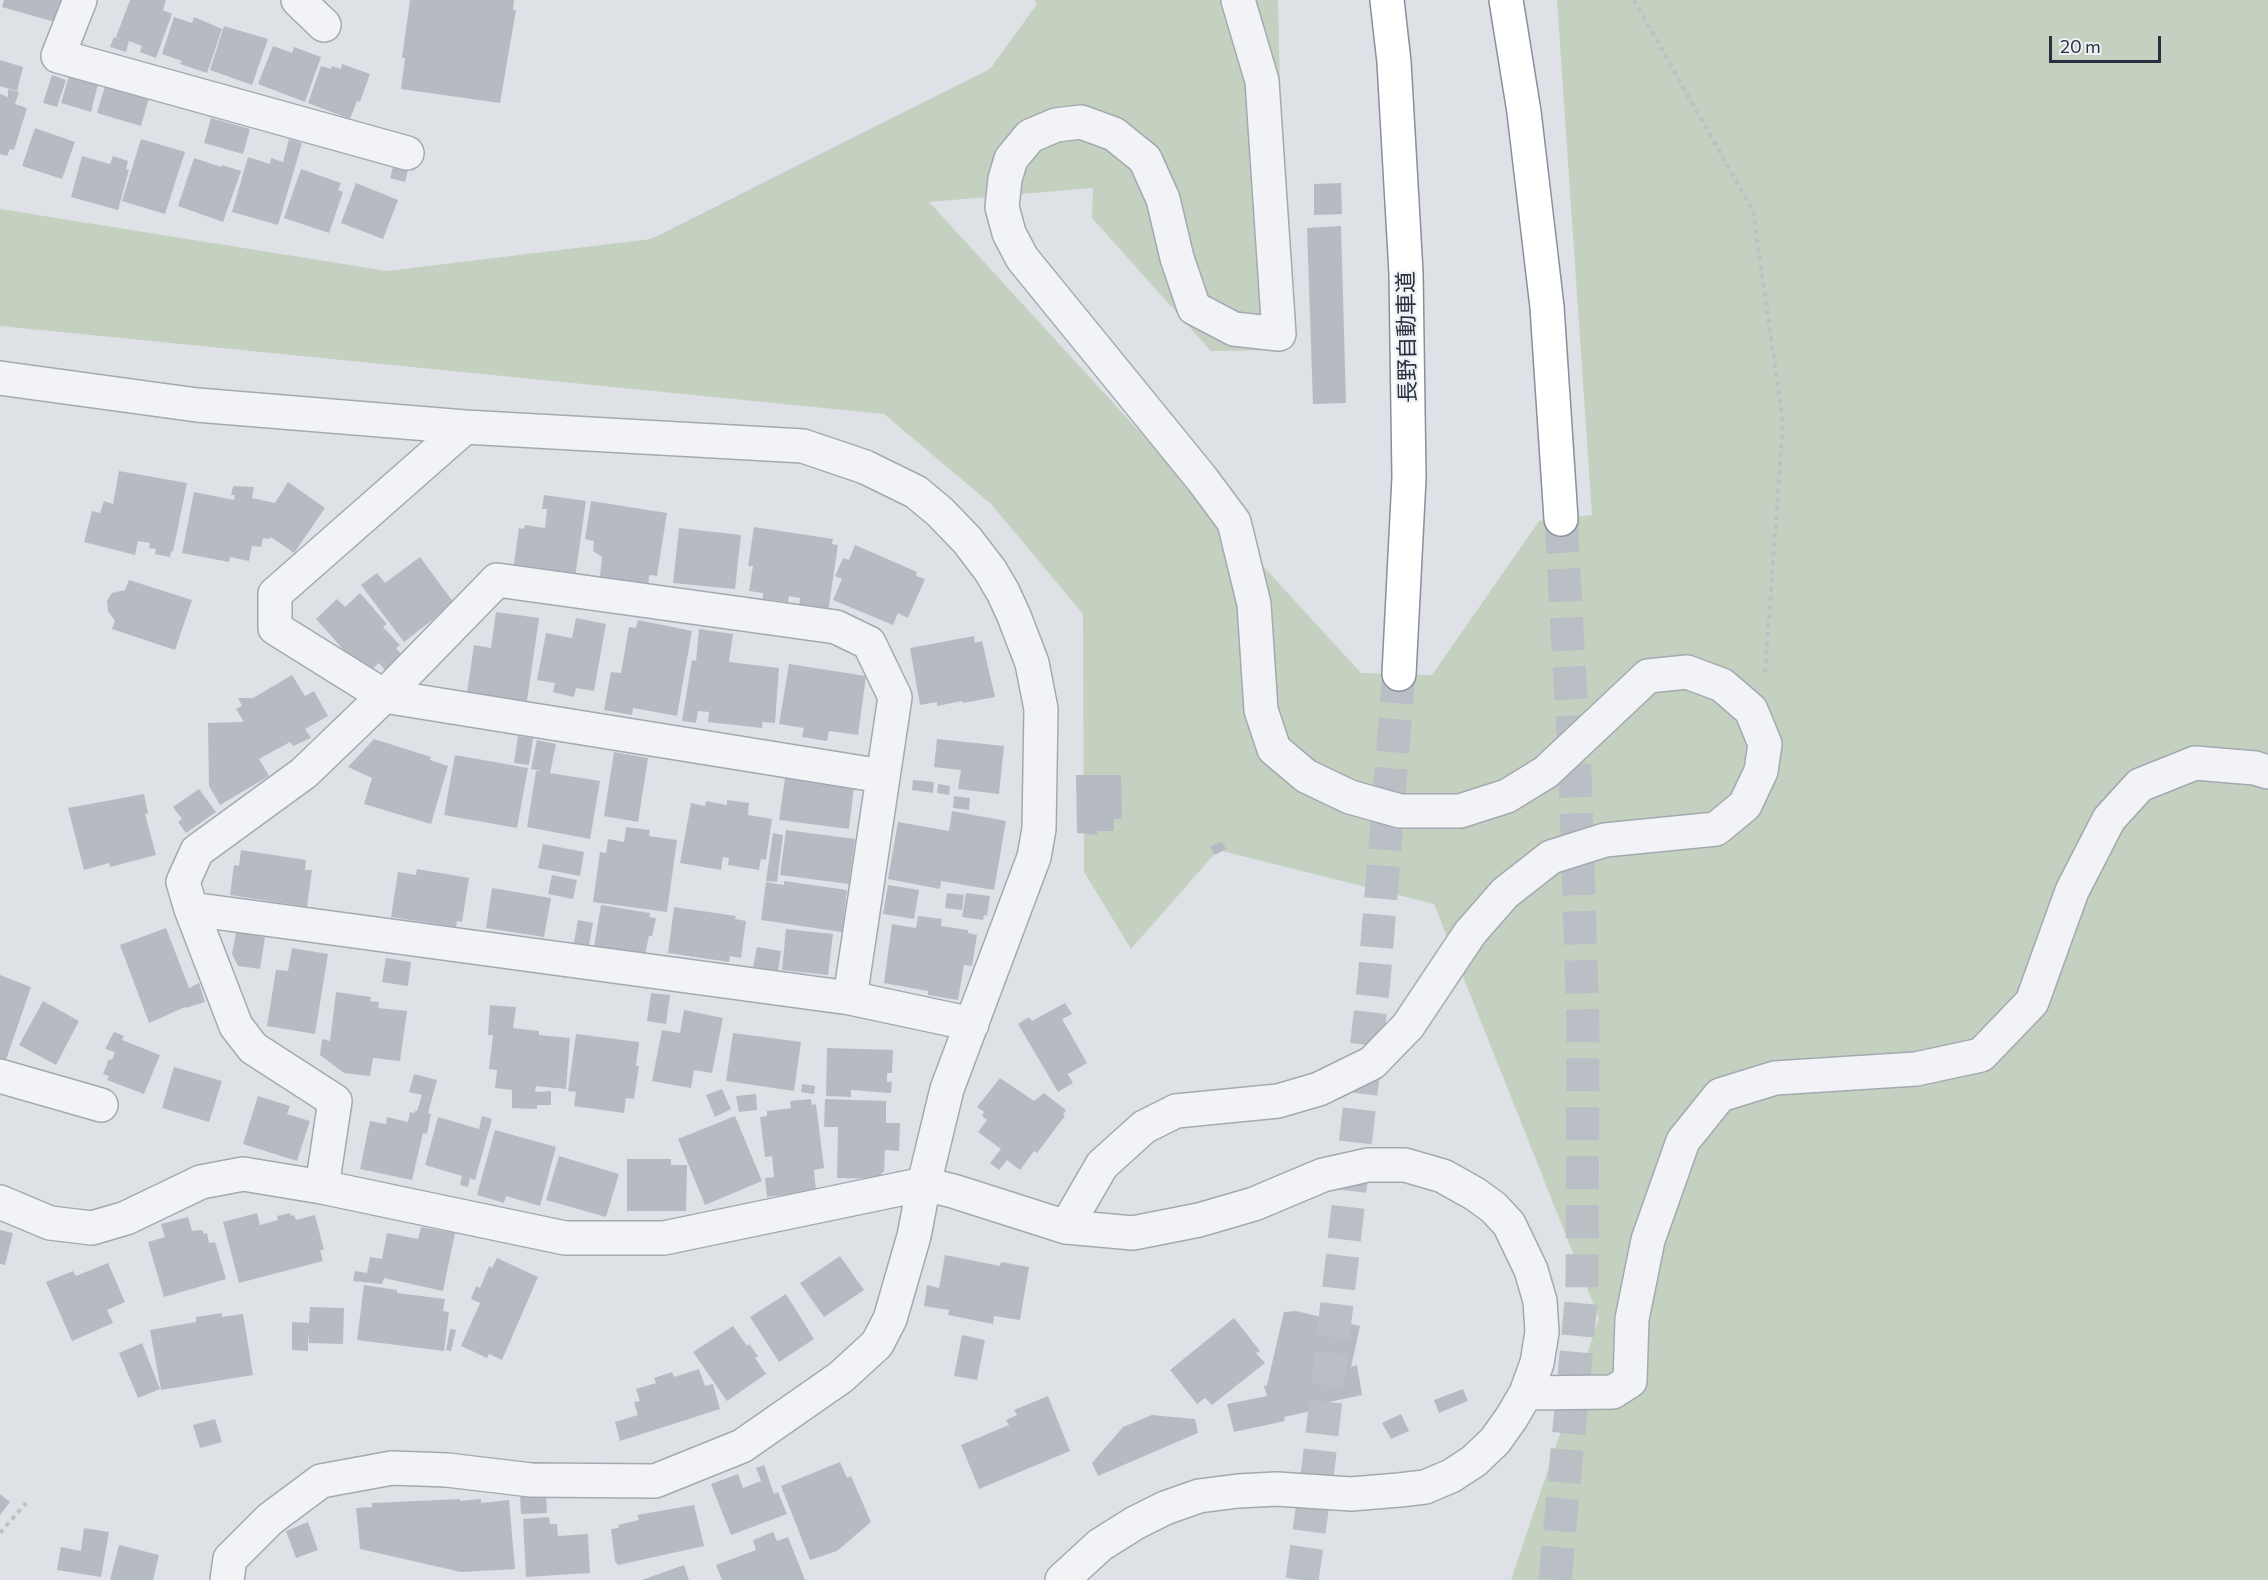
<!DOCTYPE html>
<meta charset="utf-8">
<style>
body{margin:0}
#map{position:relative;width:2268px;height:1580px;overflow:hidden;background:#dee2e7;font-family:Commissioner,sans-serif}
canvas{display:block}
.scale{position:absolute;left:2049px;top:36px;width:112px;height:27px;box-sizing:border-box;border:3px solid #29303d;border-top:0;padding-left:8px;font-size:18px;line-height:21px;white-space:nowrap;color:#29303d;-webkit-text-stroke:4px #eef1f5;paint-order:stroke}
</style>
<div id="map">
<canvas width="2268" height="1580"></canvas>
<div class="scale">20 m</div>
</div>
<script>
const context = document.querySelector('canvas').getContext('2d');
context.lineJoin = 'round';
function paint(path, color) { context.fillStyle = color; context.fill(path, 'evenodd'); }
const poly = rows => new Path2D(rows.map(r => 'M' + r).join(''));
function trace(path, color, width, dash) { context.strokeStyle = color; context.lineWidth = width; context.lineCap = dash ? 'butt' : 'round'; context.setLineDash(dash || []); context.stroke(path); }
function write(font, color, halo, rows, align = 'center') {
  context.font = font + ' Commissioner,"Noto Sans JP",sans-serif'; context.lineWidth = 4.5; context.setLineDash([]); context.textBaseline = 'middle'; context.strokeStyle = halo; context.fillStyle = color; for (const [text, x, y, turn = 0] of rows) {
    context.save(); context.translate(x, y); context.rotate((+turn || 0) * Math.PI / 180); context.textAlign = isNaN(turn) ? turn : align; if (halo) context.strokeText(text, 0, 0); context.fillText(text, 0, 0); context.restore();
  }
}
const green = poly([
 [1035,0,1278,0,1286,350,1211,351,1092,218,1093,188,929,202,1361,673,1432,675,1539,521,1592,515,1557,0,2268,0,2268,1580,1511,1580,1599,1318,1434,904,1218,850,1131,949,1084,872,1083,614,991,504,884,414,0,326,0,209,387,271,651,239,990,69,1037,4]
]);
const building = poly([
 [4,0,62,0,55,22,2,7],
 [130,0,166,0,163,10,172,14,156,58,140,52,142,46,129,41,126,52,110,47,114,37,122,40,116,37],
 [410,0,514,0,513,10,516,10,500,103,401,89,405,58,402,58],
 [174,17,192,23,194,17,222,29,207,73,180,64,182,61,162,54],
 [224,26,268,39,252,85,210,70],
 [273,46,292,53,294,47,321,57,305,102,258,84],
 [0,60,23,67,17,91,0,86],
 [342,64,370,74,360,102,357,101,350,119,308,103,321,66,331,69,332,66,341,69],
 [52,75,66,80,57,107,43,103],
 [69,76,98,84,91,112,61,103],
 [105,86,149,98,141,126,97,113],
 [8,89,19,92,15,104,27,108,14,150,10,149,7,156,0,154,0,94,8,97],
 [211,118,250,129,243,154,204,143],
 [35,128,75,142,62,179,22,166],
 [141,139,185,152,165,214,122,201],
 [289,139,302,143,278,225,232,212,248,157,270,164,271,158,283,162],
 [82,156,110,164,113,156,128,161,126,169,129,170,118,210,71,197],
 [194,158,221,167,222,165,241,171,223,222,178,206],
 [394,163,409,166,405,182,390,178],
 [301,169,341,183,338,190,343,192,329,233,284,218],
 [356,183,398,200,383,239,341,223],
 [1341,183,1342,214,1314,215,1314,184],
 [1341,226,1346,403,1313,404,1307,228],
 [119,471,187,483,173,552,171,551,170,557,155,554,156,549,149,548,150,543,138,541,135,555,84,542,92,511,100,513,104,501,113,504],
 [288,482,325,508,294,553,271,537,269,539,263,538,261,547,252,546,249,561,230,557,229,562,182,553,194,492,234,500,235,495,231,495,233,486,254,487,252,498,275,503],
 [544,495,586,501,575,578,513,570,519,528,524,529,525,525,545,528,547,509,542,509],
 [591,501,667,513,657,576,649,575,648,589,617,584,618,579,600,577,602,557,593,551,594,541,585,539],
 [754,527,833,539,832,544,838,545,828,612,799,608,800,598,789,596,788,602,763,599,763,593,749,591,753,566,748,566],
 [679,528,741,535,735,589,673,583],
 [855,545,917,572,916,576,925,579,908,618,898,613,893,625,833,600,842,579,835,576,843,558,849,560],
 [420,557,454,603,404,642,361,585,377,573,385,583],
 [129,580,192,600,175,650,112,629,115,621,108,611,107,601,112,593,125,590],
 [360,593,387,624,383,627,400,645,396,648,403,656,386,671,379,663,366,675,316,619,337,599,345,607],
 [496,612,539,618,527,701,467,693,474,645,491,648],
 [576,618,606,624,594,691,576,688,574,697,553,692,555,683,537,680,546,633,572,638],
 [638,620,692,631,677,716,633,708,632,715,604,710,611,672,621,673,629,627,636,628],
 [699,629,733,634,729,662,779,668,775,723,762,722,762,728,708,722,709,712,698,711,696,723,682,721,692,660,696,661],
 [974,636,975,643,982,641,995,697,963,703,962,701,937,706,937,702,920,705,910,648],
 [789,664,866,676,858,735,829,731,827,741,802,737,804,728,779,724],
 [292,675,305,696,314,691,328,716,305,729,311,738,293,746,290,742,259,759,269,776,220,805,209,786,208,723,244,722,236,709,242,706,238,698,253,698],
 [518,736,533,738,529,765,514,763],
 [374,739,431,757,430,760,448,766,431,824,364,804,372,778,348,767],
 [937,739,1004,746,999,794,958,789,961,770,934,767],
 [537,740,556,744,550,773,600,781,590,839,527,827,536,771,542,771,531,769],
 [614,752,648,758,638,822,604,816],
 [455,755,528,768,517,828,444,815],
 [1076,775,1121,775,1122,819,1114,819,1114,831,1097,831,1097,835,1077,833],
 [785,778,854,786,849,829,779,820],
 [913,780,934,782,933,793,912,790],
 [938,784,950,786,949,795,937,793],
 [199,789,216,812,186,833,178,822,182,819,173,807],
 [144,794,148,813,145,814,156,855,110,867,109,863,84,870,68,808],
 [954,796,970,798,969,810,953,808],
 [727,800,749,803,748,815,772,819,766,860,761,859,759,870,728,865,729,858,723,857,721,870,680,863,691,803,705,806,706,801,727,805],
 [952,811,1006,821,994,890,941,881,940,889,888,879,898,822,949,831],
 [626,827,650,830,649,836,677,840,667,912,593,902,600,852,606,853,608,839,624,842],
 [786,830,855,839,849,884,780,875],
 [773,833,783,835,777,882,766,881],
 [1222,841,1226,849,1215,855,1210,847],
 [543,844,584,852,580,876,538,868],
 [241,850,306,860,305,870,312,870,307,907,230,895,234,865,239,866],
 [417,869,469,878,462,922,457,921,456,927,391,917,398,872,416,875],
 [552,875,577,880,573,899,548,894],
 [784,881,847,890,842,932,761,920,766,882,784,885],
 [888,885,919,890,914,919,883,914],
 [492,888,551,898,544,937,486,928],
 [947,893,964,895,962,910,945,908],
 [966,893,990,896,987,916,984,915,983,920,962,917],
 [601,905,650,913,649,917,656,918,652,936,649,936,645,955,594,947],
 [674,907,736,916,735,919,746,921,741,958,730,956,729,962,668,953],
 [918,916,942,919,941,926,968,930,968,933,977,935,972,966,964,965,958,1000,928,995,928,991,884,983,892,924,916,928],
 [578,920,593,923,589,945,574,943],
 [166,928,189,988,199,983,205,1002,186,1008,185,1007,149,1023,120,945],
 [786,929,833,934,828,975,782,970],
 [236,932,265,937,260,969,238,966,232,954],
 [757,947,781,951,778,971,753,967],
 [292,948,328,954,315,1034,267,1026,276,970,288,971],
 [386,958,411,962,408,986,382,982],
 [0,975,31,987,6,1060,0,1058],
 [336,992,371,997,370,1001,379,1002,378,1008,407,1011,400,1061,373,1058,370,1076,344,1073,320,1055,322,1039,330,1041],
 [651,993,670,995,666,1024,647,1021],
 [43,1001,79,1021,56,1065,19,1045],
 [1065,1003,1072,1014,1062,1019,1087,1063,1068,1074,1073,1083,1058,1092,1018,1024,1029,1017,1032,1021],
 [490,1005,516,1007,513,1028,539,1031,539,1035,570,1038,566,1089,536,1086,535,1092,551,1091,551,1105,537,1105,537,1109,512,1108,512,1090,495,1088,497,1070,489,1069,493,1035,488,1035],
 [684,1010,723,1018,712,1073,694,1070,691,1088,652,1081,662,1030,680,1033],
 [114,1032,124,1036,122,1040,160,1055,144,1094,107,1080,109,1076,103,1074,109,1059,112,1060,115,1052,105,1049],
 [733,1033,801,1042,794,1091,726,1081],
 [576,1034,639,1042,636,1066,639,1066,634,1099,626,1098,624,1113,574,1106,576,1092,568,1091],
 [827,1048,893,1050,892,1073,887,1073,887,1082,892,1082,891,1093,851,1090,851,1097,826,1096],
 [174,1067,222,1081,209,1122,162,1108],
 [414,1074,437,1080,428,1113,431,1114,427,1134,423,1133,412,1180,360,1169,370,1121,386,1124,387,1117,408,1122,410,1112,415,1113,415,1111,417,1111,422,1095,409,1092],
 [1000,1078,1034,1101,1044,1093,1066,1110,1063,1115,1065,1116,1037,1153,1034,1151,1020,1170,1007,1160,999,1170,990,1163,1001,1149,978,1132,987,1120,982,1116,984,1112,977,1107],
 [802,1084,815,1086,814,1094,801,1092],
 [722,1089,731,1109,715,1117,706,1095],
 [756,1094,757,1110,739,1112,736,1096],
 [258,1096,290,1106,287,1114,310,1121,297,1161,243,1144],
 [811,1099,812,1105,816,1104,824,1168,814,1170,816,1191,767,1197,765,1178,774,1177,772,1156,765,1157,760,1117,767,1116,767,1111,791,1108,790,1101],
 [825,1099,886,1101,886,1123,900,1123,899,1151,885,1150,884,1172,882,1172,881,1179,837,1178,838,1127,824,1127],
 [482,1116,492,1119,475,1180,470,1178,468,1187,460,1185,462,1176,425,1165,438,1117,479,1129],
 [735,1116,762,1181,705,1205,678,1139],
 [495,1130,556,1147,540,1206,506,1196,504,1203,477,1195],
 [559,1156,619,1174,606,1217,546,1200],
 [627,1159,671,1159,671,1165,687,1165,686,1211,627,1211],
 [257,1213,260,1225,278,1220,277,1216,290,1213,291,1216,294,1215,296,1220,315,1215,324,1250,320,1250,323,1261,239,1283,223,1222],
 [188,1217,192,1231,202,1230,204,1234,207,1233,209,1243,215,1242,226,1279,164,1297,148,1242,165,1237,161,1224],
 [421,1227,455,1233,443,1291,384,1278,382,1284,353,1281,355,1271,367,1273,370,1257,382,1259,387,1233,418,1239],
 [0,1230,13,1233,5,1265,0,1264],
 [945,1255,1000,1266,1001,1262,1029,1267,1020,1320,994,1316,993,1324,948,1315,949,1310,924,1306,927,1285,939,1288],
 [840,1256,864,1290,824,1317,800,1283],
 [497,1258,538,1277,502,1360,489,1354,487,1358,461,1346,480,1303,471,1299,476,1286,480,1288,489,1266,492,1268],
 [108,1263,125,1302,107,1310,113,1323,72,1341,46,1282,73,1271,76,1276],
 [364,1285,397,1290,397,1293,445,1299,443,1311,449,1312,444,1351,357,1340],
 [786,1294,814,1339,779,1362,750,1317],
 [310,1307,344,1308,343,1344,309,1343,308,1332,308,1351,292,1350,292,1322,309,1323],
 [1296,1311,1360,1326,1351,1367,1357,1365,1362,1395,1324,1403,1324,1408,1284,1417,1285,1421,1234,1432,1227,1404,1267,1396,1264,1386,1267,1385,1284,1312],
 [222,1313,222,1317,243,1314,253,1375,161,1390,150,1330,196,1322,196,1317],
 [1234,1318,1260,1351,1256,1353,1265,1363,1212,1405,1205,1398,1197,1404,1170,1370],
 [733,1326,747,1346,749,1344,758,1356,755,1358,766,1374,727,1401,693,1352],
 [450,1329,456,1330,451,1351,446,1350],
 [962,1335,985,1340,977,1380,954,1376],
 [142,1343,160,1389,138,1398,119,1353],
 [699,1369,705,1386,713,1384,720,1409,620,1441,615,1422,638,1415,634,1402,640,1401,636,1389,656,1383,654,1378,672,1372,674,1377],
 [1463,1389,1468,1401,1439,1413,1434,1400],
 [1048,1396,1070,1451,979,1489,961,1445,1009,1425,1006,1420,1017,1415,1014,1410],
 [1401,1414,1409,1431,1391,1439,1382,1423],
 [1152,1415,1195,1419,1198,1433,1098,1476,1092,1463,1123,1427],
 [215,1419,222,1442,200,1448,193,1425],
 [840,1462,847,1478,851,1476,871,1522,837,1551,810,1560,781,1486],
 [764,1465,774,1494,778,1492,787,1514,731,1535,711,1484,738,1474,743,1488,761,1481,756,1468],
 [0,1494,10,1502,0,1515],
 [520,1495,546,1496,547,1513,521,1514],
 [460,1499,460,1501,481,1499,481,1503,509,1500,515,1569,461,1572,360,1549,356,1508,372,1507,372,1503],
 [694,1505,704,1546,618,1565,615,1561,611,1529,619,1528,618,1525,639,1520,637,1515],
 [549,1517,550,1524,557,1524,558,1536,588,1534,590,1573,526,1577,523,1519],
 [308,1522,318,1550,296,1558,286,1531],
 [84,1528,109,1532,101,1577,57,1570,61,1547,81,1551],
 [773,1532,777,1541,788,1537,805,1580,722,1580,716,1565,756,1550,753,1540],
 [119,1545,159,1555,153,1580,110,1580],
 [684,1565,689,1580,642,1580]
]);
const highwayTunnel = poly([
 [1302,1580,1318,1469,1374,980,1399,674],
 [1555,1580,1582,1291,1583,1027,1575,772,1561,519]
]);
const path = poly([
 [1634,0,1753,211,1783,422,1765,674],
 [0,1533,26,1503]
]);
const minor = poly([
 [80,0,58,56,407,153],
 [298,0,324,25],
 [0,378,197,405,465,427,803,446,865,467,916,492,940,512,967,540,990,570,1003,592,1014,616,1032,663,1041,709,1039,829,1034,857,947,1089,924,1184,953,1191,1066,1227,1133,1233,1199,1220,1254,1204,1323,1175,1368,1165,1405,1165,1443,1176,1475,1194,1493,1207,1509,1224,1531,1270,1540,1301,1542,1332,1537,1363,1526,1393,1512,1417,1495,1441,1474,1461,1451,1476,1425,1487,1399,1490,1351,1494,1277,1489,1238,1491,1199,1496,1165,1508,1135,1523,1100,1545,1062,1580],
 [384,696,497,580,836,627,869,643,895,697,850,998],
 [384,696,882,776],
 [191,909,850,998,972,1024],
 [0,1076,101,1105],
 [322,1187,335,1101,253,1048,236,1026,191,909,183,882,197,851,304,773,384,696,275,628,275,594,465,427],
 [0,1202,50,1223,92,1228,126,1218,201,1182,243,1174,322,1187,565,1238,664,1238,924,1184,914,1236,890,1319,877,1344,841,1377,742,1446,655,1481,531,1480,447,1470,392,1468,321,1481,270,1519,230,1559,227,1580],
 [1066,1227,1102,1165,1144,1127,1176,1111,1278,1101,1319,1089,1372,1063,1408,1026,1470,933,1505,893,1551,857,1605,840,1716,829,1745,805,1761,771,1765,744,1751,710,1722,685,1687,672,1648,676,1546,772,1507,796,1460,811,1400,811,1350,797,1306,776,1274,749,1261,710,1254,604,1234,522,1202,479,1022,258,1009,233,1002,207,1005,179,1011,159,1030,136,1056,125,1081,122,1114,134,1145,159,1163,199,1177,258,1194,308,1234,329,1279,334,1262,81,1238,0],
 [1526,1393,1613,1392,1630,1381,1632,1319,1648,1240,1683,1141,1720,1095,1775,1078,1916,1069,1981,1055,2032,1002,2072,891,2109,819,2140,785,2195,763,2255,768,2268,772]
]);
const highway = poly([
 [1387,0,1394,62,1406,273,1409,478,1399,674],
 [1506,0,1524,112,1547,307,1561,519]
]);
const streetNames = [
 ["長野自動車道",1407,337,-91]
];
paint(green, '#c4d0c0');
paint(building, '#b6bbc3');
trace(highwayTunnel, '#babec5', 33, [33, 16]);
trace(minor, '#a4a9b1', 36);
trace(highway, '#87909d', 36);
trace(path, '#bdc0c6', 4, [4.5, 4.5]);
trace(minor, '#f1f3f6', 33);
trace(highway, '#fff', 33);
write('22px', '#29303d', '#eef1f5', streetNames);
</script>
